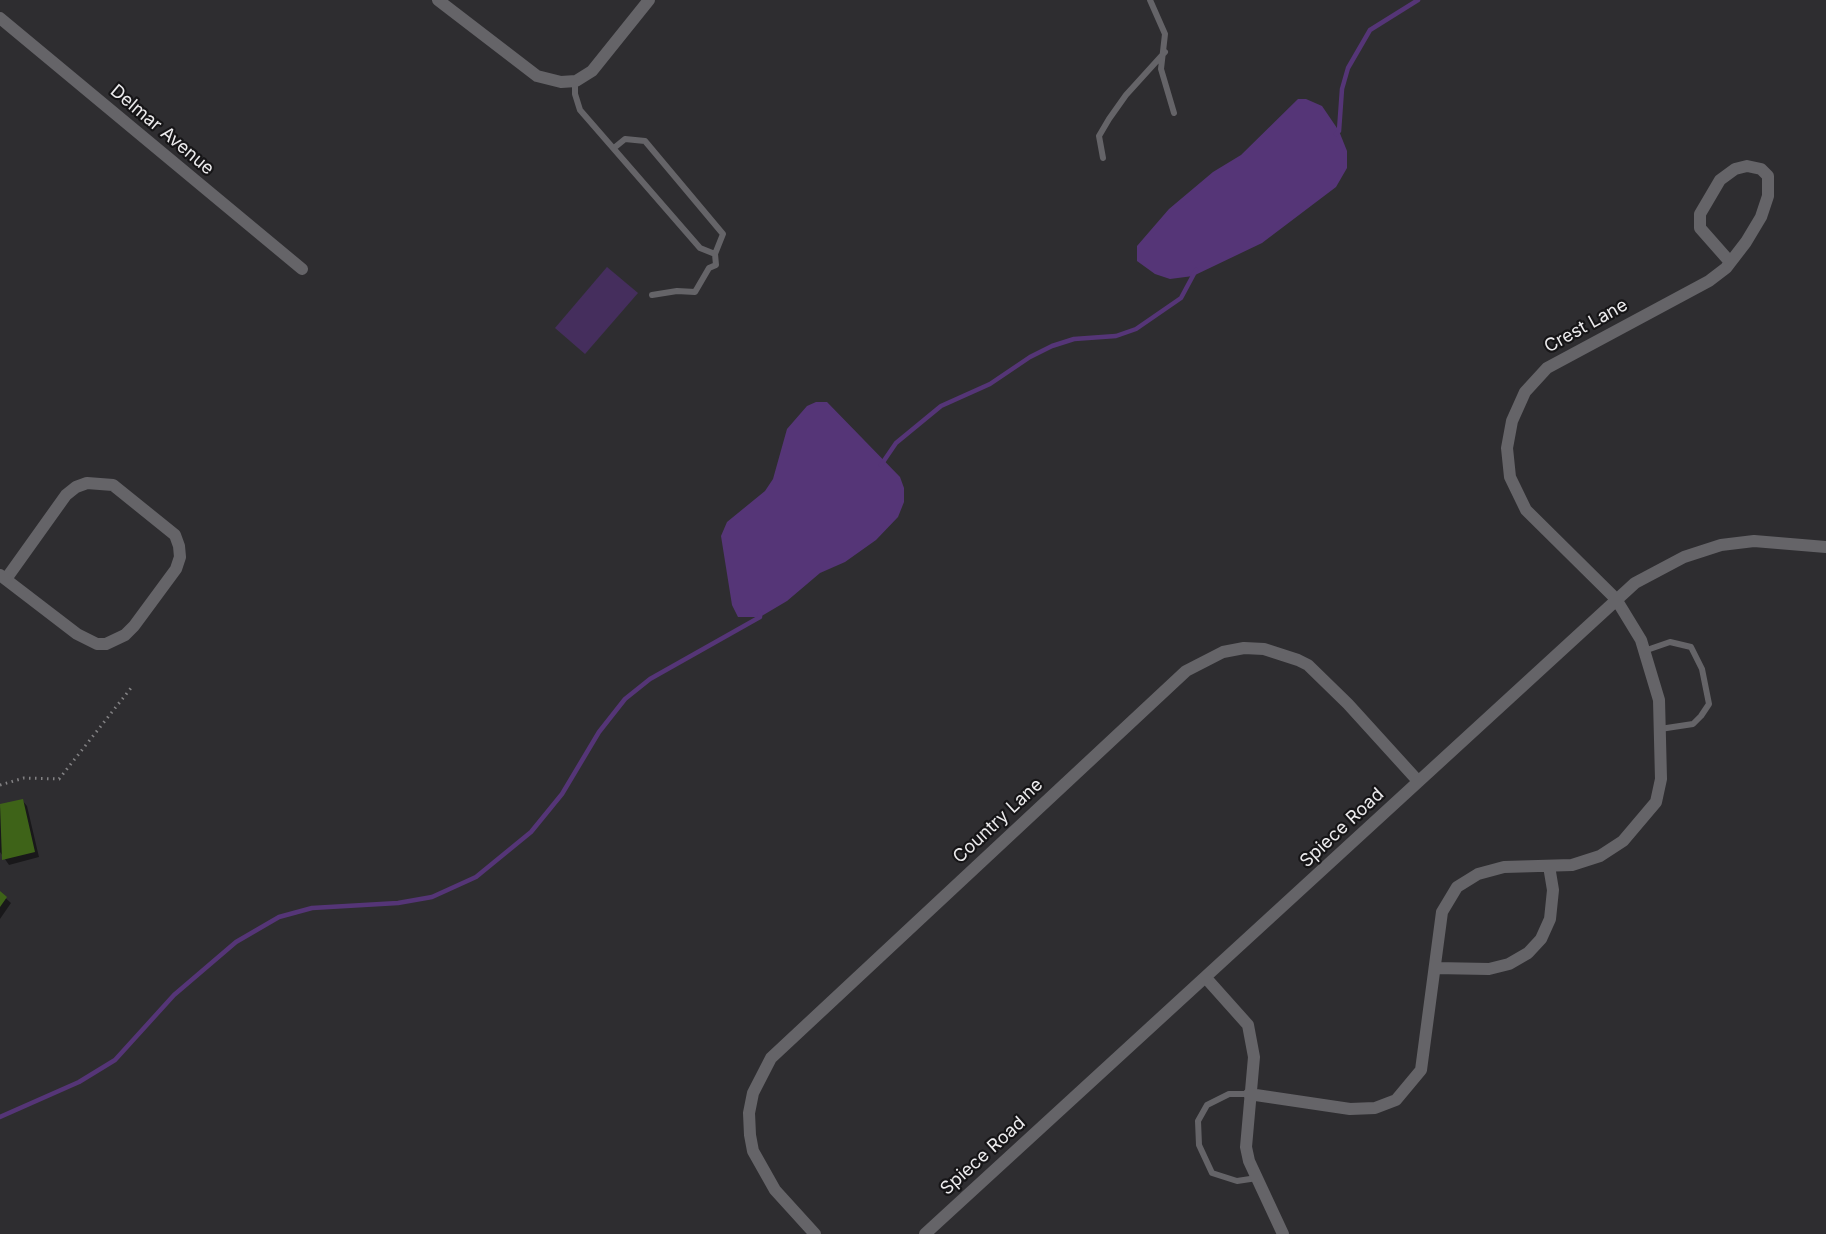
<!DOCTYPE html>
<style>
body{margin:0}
canvas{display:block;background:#2e2d30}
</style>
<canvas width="1826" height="1234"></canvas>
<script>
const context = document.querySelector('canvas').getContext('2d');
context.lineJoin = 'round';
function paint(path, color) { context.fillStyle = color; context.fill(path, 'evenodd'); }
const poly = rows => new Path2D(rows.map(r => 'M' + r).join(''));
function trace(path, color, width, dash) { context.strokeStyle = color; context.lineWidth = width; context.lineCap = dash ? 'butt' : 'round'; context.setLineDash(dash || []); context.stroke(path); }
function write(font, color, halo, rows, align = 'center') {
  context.font = font + ' Inter,sans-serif'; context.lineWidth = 4.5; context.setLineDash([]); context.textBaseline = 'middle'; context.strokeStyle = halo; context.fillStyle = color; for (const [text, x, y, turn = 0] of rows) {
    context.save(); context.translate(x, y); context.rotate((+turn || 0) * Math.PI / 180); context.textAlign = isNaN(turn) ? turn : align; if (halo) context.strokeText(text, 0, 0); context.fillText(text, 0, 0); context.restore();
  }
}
const green = poly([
 [607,267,638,293,585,354,555,328]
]);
const water = poly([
 [1298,99,1306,99,1322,106,1339,131,1347,151,1347,168,1336,187,1262,243,1193,276,1170,279,1155,274,1137,261,1137,246,1169,209,1213,172,1241,155],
 [816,402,827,402,900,477,904,488,904,502,898,517,876,540,845,562,820,573,787,601,760,617,738,617,732,605,721,536,727,522,765,491,773,479,787,429,807,406]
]);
const shadow = poly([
 [22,800,27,806,39,857,9,865,0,852,0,808],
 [0,893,11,903,0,919]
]);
const stream = poly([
 [1336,134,1339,131,1342,89,1348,68,1370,30,1418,0],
 [881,465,896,443,941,406,990,384,1030,357,1052,346,1074,339,1116,336,1136,329,1181,298,1196,270],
 [0,1117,79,1082,115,1060,174,995,236,942,279,917,312,908,398,903,432,897,476,877,531,832,562,794,599,732,625,699,650,679,760,617,760,612]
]);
const building = poly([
 [23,799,35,852,2,860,0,804],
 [0,891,7,897,0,907]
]);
const path = poly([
 [0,785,24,778,59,779,131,688]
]);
const service = poly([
 [1150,0,1165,34,1161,69,1174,113],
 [575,81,575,94,580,110,700,248,715,254,723,234,645,141,625,139,614,148],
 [1103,158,1099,136,1109,119,1126,95,1165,52],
 [652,295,677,291,695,292,709,268,716,265,715,254],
 [1644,651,1670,642,1691,647,1702,669,1709,704,1701,716,1693,724,1660,729],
 [1249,1094,1229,1094,1207,1105,1198,1121,1199,1145,1212,1173,1237,1181,1257,1178]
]);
const minor = poly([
 [438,0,537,76,561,82,576,81,592,71,649,0],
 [0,18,302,269],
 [0,575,77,634,97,644,106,644,125,635,134,626,176,569,180,557,179,546,175,535,113,485,87,483,76,487,66,495,6,579],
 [1435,968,1489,969,1509,964,1528,953,1541,939,1550,919,1553,890,1549,866],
 [1206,978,1248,1025,1254,1057,1246,1147,1249,1161,1283,1234],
 [1249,1094,1350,1109,1375,1108,1396,1100,1421,1070,1442,912,1457,887,1478,874,1504,867,1572,865,1600,856,1623,841,1656,802,1661,779,1659,700,1641,640,1616,599,1526,510,1510,477,1507,448,1512,421,1525,392,1547,368,1709,281,1726,268,1746,242,1761,217,1768,196,1768,176,1761,169,1747,166,1735,169,1720,180,1700,214,1700,228,1730,262],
 [815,1234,775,1190,753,1151,750,1135,749,1113,753,1093,771,1058,1186,671,1223,652,1244,648,1264,649,1298,660,1308,665,1348,704,1418,781],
 [925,1234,1635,583,1684,557,1721,545,1754,541,1826,547]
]);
const streetNames = [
 ["Delmar Avenue",162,130,40],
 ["Crest Lane",1586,326,-29],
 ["Country Lane",998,821,-43],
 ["Spiece Road",1342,828,-43],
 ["Spiece Road",983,1156,-42]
];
paint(green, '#452e5d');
paint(water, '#553577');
paint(shadow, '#0007');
trace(stream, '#553577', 4.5);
paint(building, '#3e6318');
trace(path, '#838284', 3, [1.5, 4.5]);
trace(service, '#656468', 6);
trace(minor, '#656468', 12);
write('18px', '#ecebed', '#161517', streetNames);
</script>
